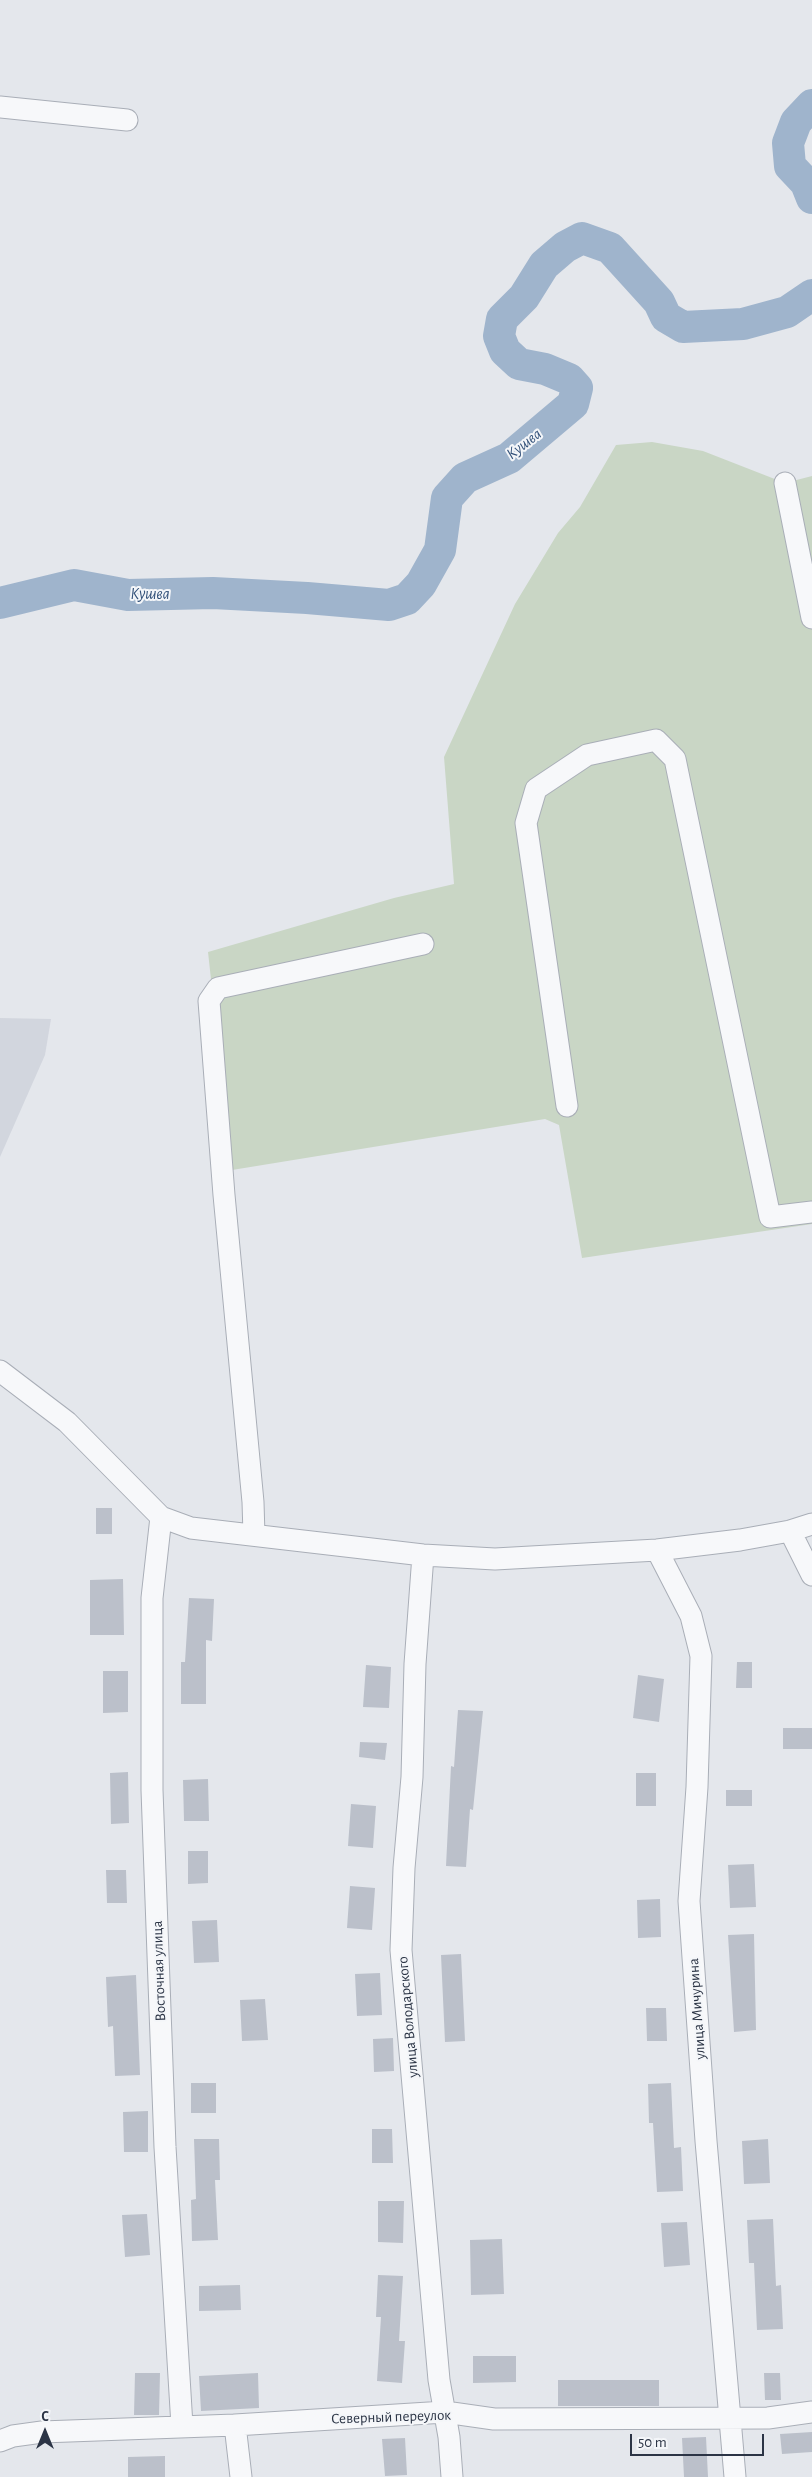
<!DOCTYPE html>
<meta charset="utf-8">
<style>
body{margin:0}
#map{position:relative;width:812px;height:2477px;overflow:hidden;background:#e4e7ec;font-family:"Alegreya Sans",sans-serif}
canvas{display:block}
.north{position:absolute;left:20px;top:2407px;width:50px;height:50px;-webkit-text-stroke:4px #f4f6f9;paint-order:stroke;rotate:0deg;font-size:14px;font-weight:700;line-height:20px;text-align:center;color:#2b3445}
.north::after{content:'';display:block;margin:auto;width:18px;height:22px;background:#2b3445;clip-path:polygon(50% 0,100% 100%,50% 72%,0 100%)}
.scale{position:absolute;left:630px;top:2434px;width:134px;height:22px;box-sizing:border-box;border:2px solid #2b3445;border-top:0;padding-left:6px;font-size:15px;line-height:18px;white-space:nowrap;color:#2b3445;-webkit-text-stroke:4px #f4f6f9;paint-order:stroke}
</style>
<div id="map">
<canvas width="812" height="2477"></canvas>
<div class="north">С</div>
<div class="scale">50 m</div>
</div>
<script>
const context = document.querySelector('canvas').getContext('2d');
context.lineJoin = 'round';
function paint(path, color) { context.fillStyle = color; context.fill(path, 'evenodd'); }
const poly = rows => new Path2D(rows.map(r => 'M' + r).join(''));
function trace(path, color, width, dash) { context.strokeStyle = color; context.lineWidth = width; context.lineCap = dash ? 'butt' : 'round'; context.setLineDash(dash || []); context.stroke(path); }
function write(font, color, halo, rows, align = 'center') {
  context.font = font + ' "Alegreya Sans",sans-serif'; context.lineWidth = 4; context.setLineDash([]); context.textBaseline = 'middle'; context.strokeStyle = halo; context.fillStyle = color; for (const [text, x, y, turn = 0] of rows) {
    context.save(); context.translate(x, y); context.rotate((+turn || 0) * Math.PI / 180); context.textAlign = isNaN(turn) ? turn : align; if (halo) context.strokeText(text, 0, 0); context.fillText(text, 0, 0); context.restore();
  }
}
const built = poly([
 [0,1018,51,1019,45,1055,0,1157]
]);
const green = poly([
 [652,442,703,451,785,483,812,476,812,1224,582,1258,559,1125,545,1119,232,1170,208,952,394,898,454,884,444,757,515,604,558,533,580,507,616,445]
]);
const river = poly([
 [812,105,796,122,788,143,790,166,806,183,812,198],
 [0,603,74,585,128,595,213,593,307,598,389,605,407,599,421,584,440,550,447,498,465,478,509,458,573,404,577,388,569,379,545,369,519,364,505,351,499,336,502,319,524,297,544,265,565,247,582,238,610,248,659,302,666,317,683,327,743,324,787,312,812,295]
]);
const building = poly([
 [96,1508,112,1508,112,1534,96,1534],
 [123,1579,124,1635,90,1635,90,1580],
 [189,1598,214,1599,212,1641,206,1640,206,1704,181,1704,181,1662,185,1662],
 [737,1662,752,1662,752,1688,736,1688],
 [366,1665,391,1667,389,1708,363,1707],
 [103,1671,128,1671,128,1712,103,1713],
 [638,1675,664,1679,659,1722,633,1718],
 [458,1710,483,1711,473,1810,470,1809,466,1867,446,1866,451,1766,454,1767],
 [783,1728,812,1728,812,1749,783,1749],
 [360,1742,387,1743,385,1760,359,1757],
 [128,1772,129,1823,111,1824,110,1773],
 [636,1773,656,1773,656,1806,636,1806],
 [208,1779,209,1821,184,1821,183,1780],
 [726,1790,752,1790,752,1806,726,1806],
 [351,1804,376,1806,373,1848,348,1846],
 [188,1851,208,1851,208,1883,188,1884],
 [754,1864,756,1907,730,1908,728,1865],
 [106,1870,126,1870,127,1903,107,1903],
 [350,1886,375,1888,372,1930,347,1928],
 [660,1899,661,1937,638,1938,637,1900],
 [217,1920,219,1962,194,1963,192,1921],
 [754,1934,756,2030,734,2032,728,1935],
 [461,1954,465,2041,445,2042,441,1955],
 [380,1973,382,2015,357,2016,355,1974],
 [136,1975,140,2075,115,2076,113,2026,108,2027,106,1977],
 [265,1999,268,2040,242,2041,240,2000],
 [646,2008,666,2008,667,2041,647,2041],
 [393,2038,394,2071,374,2072,373,2039],
 [191,2083,216,2083,216,2113,191,2113],
 [671,2083,674,2148,681,2147,683,2191,657,2192,653,2123,649,2123,648,2084],
 [148,2111,148,2152,124,2152,123,2112],
 [372,2129,392,2129,393,2163,372,2163],
 [194,2139,219,2139,220,2180,215,2180,218,2240,192,2241,191,2200,196,2199],
 [768,2139,770,2183,744,2184,742,2141],
 [378,2201,404,2201,403,2243,378,2242],
 [147,2214,150,2255,125,2257,122,2215],
 [773,2219,776,2286,781,2285,783,2329,757,2330,754,2263,749,2263,747,2220],
 [687,2222,690,2265,664,2267,661,2223],
 [502,2239,504,2294,471,2295,470,2240],
 [378,2275,403,2276,399,2341,405,2341,402,2383,377,2381,381,2317,376,2317],
 [240,2285,241,2310,199,2311,199,2286],
 [473,2356,516,2356,516,2382,473,2383],
 [135,2373,160,2373,159,2415,134,2415],
 [258,2373,259,2408,201,2411,199,2376],
 [764,2373,780,2373,781,2400,765,2400],
 [558,2380,659,2380,659,2406,558,2406],
 [812,2432,812,2452,782,2454,780,2434],
 [706,2437,708,2477,684,2477,682,2438],
 [405,2438,407,2475,385,2476,382,2439],
 [165,2456,165,2477,128,2477,128,2457]
]);
const minor = poly([
 [0,107,127,120],
 [785,483,812,618],
 [567,1106,526,823,536,789,587,755,656,740,675,759,770,1217,812,1212],
 [0,1371,67,1422,161,1517,191,1528,423,1555,495,1559,657,1550,740,1540,790,1531,812,1524],
 [161,1517,152,1598,152,1790,165,2147,182,2426],
 [790,1531,812,1575],
 [254,1535,253,1502,224,1195,209,1001,218,988,423,944],
 [657,1550,691,1616,701,1656,697,1787,689,1901,706,2141,735,2477],
 [423,1555,415,1664,412,1777,404,1868,401,1950,439,2380,449,2437,452,2477],
 [235,2425,241,2477],
 [0,2441,13,2436,42,2432,235,2425,445,2412,494,2419,768,2418,812,2412]
]);
const streetNames = [
 ["Восточная улица",159,1971,-92],
 ["улица Мичурина",697,2009,-94],
 ["улица Володарского",408,2017,-95],
 ["Северный переулок",391,2417,-2]
];
const waterNames = [
 ["Кушва",524,444,-38],
 ["Кушва",150,594]
];
paint(built, '#d2d6de');
paint(green, '#c9d6c5');
trace(river, '#9fb4cc', 32);
paint(building, '#bbc0ca');
trace(minor, '#a9aeb7', 23);
trace(minor, '#f7f8fa', 21);
write('15px', '#2b3445', '#f4f6f9', streetNames);
write('italic 16px', '#34527a', '#f4f6f9', waterNames);
</script>
